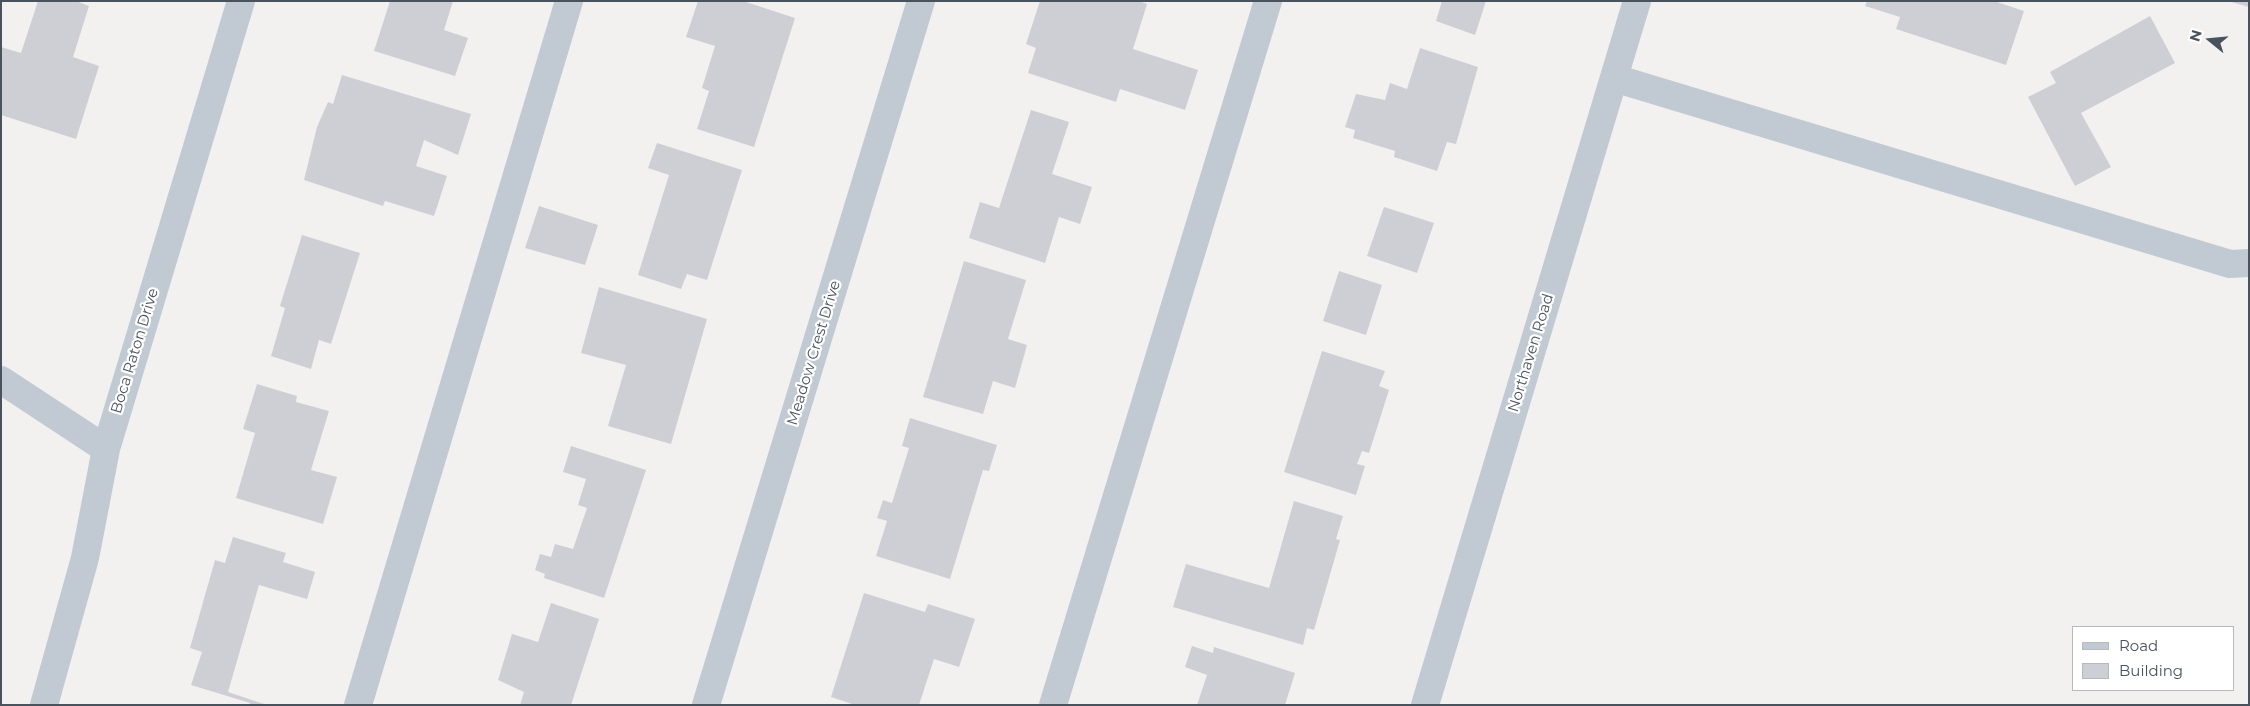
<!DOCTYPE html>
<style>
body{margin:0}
#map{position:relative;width:2250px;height:706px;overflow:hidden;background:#f3f1f0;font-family:Montserrat,sans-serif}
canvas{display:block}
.frame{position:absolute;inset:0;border:2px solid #49535e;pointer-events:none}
.legend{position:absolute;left:2072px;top:626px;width:162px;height:65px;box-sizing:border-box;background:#fff;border:1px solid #b6babf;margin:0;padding:6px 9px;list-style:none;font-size:15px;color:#49535e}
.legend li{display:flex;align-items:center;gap:10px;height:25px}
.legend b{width:25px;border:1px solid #b6babf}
.north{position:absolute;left:2185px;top:15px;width:50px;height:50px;-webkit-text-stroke:4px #fff;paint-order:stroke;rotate:287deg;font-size:14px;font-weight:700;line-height:20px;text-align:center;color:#49535e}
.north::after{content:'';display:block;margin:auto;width:18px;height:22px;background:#49535e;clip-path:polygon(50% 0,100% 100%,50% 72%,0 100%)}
</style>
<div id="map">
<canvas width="2250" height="706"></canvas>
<div class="frame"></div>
<ul class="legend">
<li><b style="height:6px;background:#c1cad2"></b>Road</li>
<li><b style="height:14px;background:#cdcfd5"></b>Building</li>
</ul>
<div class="north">N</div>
</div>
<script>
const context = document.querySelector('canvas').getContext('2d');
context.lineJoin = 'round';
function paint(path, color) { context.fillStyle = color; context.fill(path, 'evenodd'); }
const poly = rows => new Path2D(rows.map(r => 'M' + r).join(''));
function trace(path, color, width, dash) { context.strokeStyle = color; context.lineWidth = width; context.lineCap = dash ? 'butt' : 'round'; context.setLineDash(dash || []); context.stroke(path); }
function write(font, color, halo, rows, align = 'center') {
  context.font = font + ' Montserrat,sans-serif'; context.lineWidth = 4.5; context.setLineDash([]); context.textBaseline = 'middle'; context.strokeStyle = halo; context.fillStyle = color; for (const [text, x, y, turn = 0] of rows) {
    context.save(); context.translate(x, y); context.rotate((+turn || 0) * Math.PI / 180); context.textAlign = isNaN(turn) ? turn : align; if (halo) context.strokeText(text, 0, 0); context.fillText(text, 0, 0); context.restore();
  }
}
const building = poly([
 [38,1,76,1,89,6,73,57,99,66,76,139,1,115,1,47,21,53],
 [390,1,453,1,444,30,468,38,455,76,374,51],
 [698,1,743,1,795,18,754,147,697,129,709,91,702,88,715,46,686,37],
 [1040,1,1139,1,1147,4,1133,49,1198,70,1185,110,1120,89,1116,102,1028,73,1036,48,1026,44],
 [1442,1,1486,1,1475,35,1436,21],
 [1867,1,1994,1,2024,11,2006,65,1896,29,1900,17,1865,6],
 [2231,1,2249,1,2249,7,2231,2],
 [2150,16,2175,63,2081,113,2111,167,2075,186,2028,97,2056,83,2050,72],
 [1420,48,1478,67,1456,144,1447,142,1437,171,1394,157,1395,151,1353,138,1355,130,1345,127,1356,94,1385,100,1390,83,1407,89],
 [342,75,471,114,458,155,424,140,416,166,447,176,434,216,385,201,383,206,304,180,317,127,328,102,333,104],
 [1031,110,1069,122,1052,174,1092,187,1080,224,1059,217,1045,263,969,238,980,202,999,208],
 [657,143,742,170,707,280,687,274,681,289,638,275,669,175,648,168],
 [539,206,598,225,585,265,525,248],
 [1384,207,1434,223,1417,273,1367,256],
 [302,235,360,253,331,344,319,340,311,369,271,356,285,308,280,306],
 [964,261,1026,280,1008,339,1027,345,1015,388,993,381,983,414,923,397],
 [1339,271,1382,285,1366,335,1323,321],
 [599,287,707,319,671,444,608,426,626,365,581,353],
 [1322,351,1385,371,1379,386,1389,390,1369,453,1362,451,1357,464,1365,466,1356,495,1284,472],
 [257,384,297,396,296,402,329,411,311,470,337,477,323,524,236,498,255,433,243,429],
 [910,418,997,445,989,471,983,470,950,579,876,556,887,521,877,518,883,500,892,503,909,448,902,446],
 [571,446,646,470,604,598,544,578,545,574,535,570,540,554,551,557,555,544,573,549,587,508,578,505,586,479,563,472],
 [1294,501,1343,516,1336,539,1340,540,1314,630,1307,628,1303,645,1173,607,1186,564,1269,588],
 [233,537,286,553,283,562,315,572,307,599,259,585,228,692,267,705,249,705,250,703,191,685,202,652,190,648,215,560,225,563],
 [864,593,925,612,928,604,975,619,959,667,934,659,919,705,855,705,831,697],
 [551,603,599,619,571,705,520,705,524,692,498,680,512,634,538,642],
 [1192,646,1213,653,1214,647,1295,673,1285,705,1197,705,1207,675,1185,667]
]);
const minor = poly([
 [1614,78,2230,264,2249,263],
 [1,380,106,449],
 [44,705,85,558,106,449,241,1],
 [358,705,569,1],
 [706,705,921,1],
 [1053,705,1268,1],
 [1425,705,1637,1]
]);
const streetNames = [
 ["Boca Raton Drive",135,351,-73],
 ["Meadow Crest Drive",814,353,-73],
 ["Northaven Road",1531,353,-73]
];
paint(building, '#cdcfd5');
trace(minor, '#c1cad2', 28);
write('15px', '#49535e', '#fff', streetNames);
</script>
